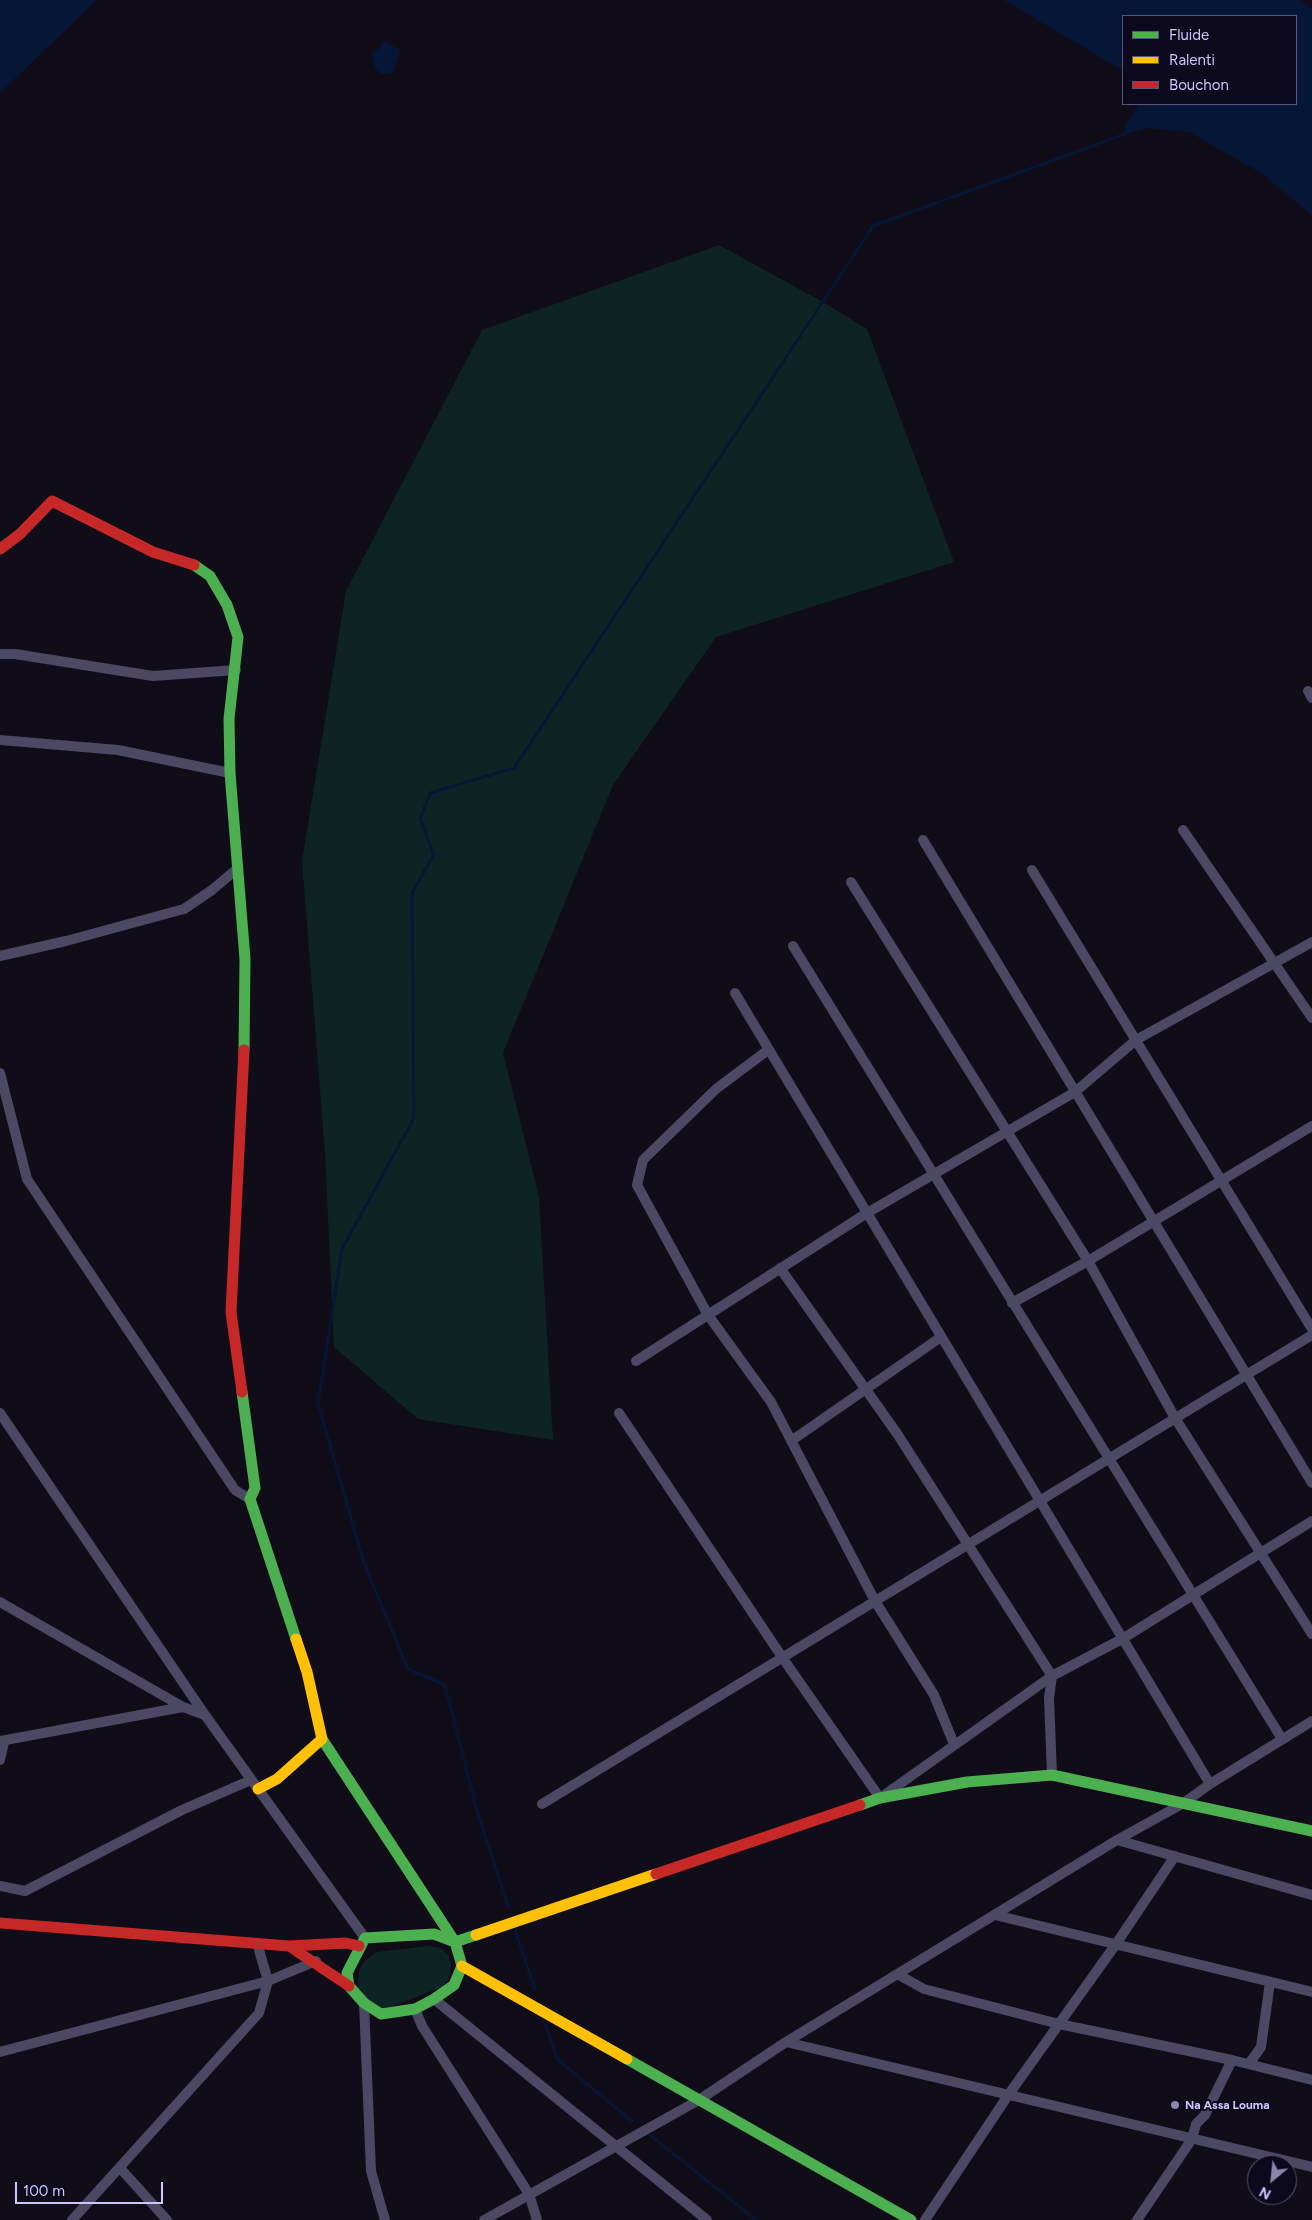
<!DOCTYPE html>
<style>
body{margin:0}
#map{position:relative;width:1312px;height:2220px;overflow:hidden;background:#100d18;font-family:Figtree,sans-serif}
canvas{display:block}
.legend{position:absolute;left:1122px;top:15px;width:175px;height:90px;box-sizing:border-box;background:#0d091c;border:1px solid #5a5477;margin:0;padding:6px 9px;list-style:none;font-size:15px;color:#cdc5ff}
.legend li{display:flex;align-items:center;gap:10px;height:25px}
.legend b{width:25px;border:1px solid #5a5477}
.north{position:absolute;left:1247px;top:2155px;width:50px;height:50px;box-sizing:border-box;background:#0d091c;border:1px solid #5a5477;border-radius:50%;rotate:208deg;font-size:14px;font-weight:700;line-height:20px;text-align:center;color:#cdc5ff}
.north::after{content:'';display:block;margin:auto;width:18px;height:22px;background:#8b85ae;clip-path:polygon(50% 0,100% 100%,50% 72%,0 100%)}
.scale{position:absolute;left:15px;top:2182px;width:148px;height:22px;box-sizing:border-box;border:2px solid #cdc5ff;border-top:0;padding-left:6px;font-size:15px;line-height:18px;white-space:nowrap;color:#cdc5ff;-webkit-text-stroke:4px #0d091c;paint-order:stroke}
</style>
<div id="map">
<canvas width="1312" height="2220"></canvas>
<ul class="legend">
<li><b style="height:6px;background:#4caf50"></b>Fluide</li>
<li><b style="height:6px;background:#ffc107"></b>Ralenti</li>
<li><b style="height:6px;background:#c62828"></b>Bouchon</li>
</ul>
<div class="north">N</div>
<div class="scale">100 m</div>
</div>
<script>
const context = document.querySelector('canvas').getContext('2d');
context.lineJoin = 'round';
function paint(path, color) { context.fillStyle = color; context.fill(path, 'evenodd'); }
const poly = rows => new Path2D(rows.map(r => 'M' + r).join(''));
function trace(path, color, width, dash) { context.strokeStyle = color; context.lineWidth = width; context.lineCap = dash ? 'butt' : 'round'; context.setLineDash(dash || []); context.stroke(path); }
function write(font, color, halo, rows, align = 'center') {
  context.font = font + ' Figtree,sans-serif'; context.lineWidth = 4; context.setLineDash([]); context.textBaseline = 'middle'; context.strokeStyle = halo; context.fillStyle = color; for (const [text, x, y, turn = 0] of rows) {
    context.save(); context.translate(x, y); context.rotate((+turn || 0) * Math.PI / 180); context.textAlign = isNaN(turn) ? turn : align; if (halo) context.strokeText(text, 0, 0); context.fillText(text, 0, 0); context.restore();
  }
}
const green = poly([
 [719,245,823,302,867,329,954,562,716,637,613,785,503,1053,539,1197,553,1440,418,1419,334,1347,325,1153,302,861,346,591,482,330],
 [428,1946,441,1948,449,1956,451,1967,448,1980,442,1987,393,2006,382,2008,372,2005,358,1987,359,1971,364,1962,376,1952]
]);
const water = poly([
 [0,0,97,0,0,93],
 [1004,0,1300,0,1312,9,1312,215,1261,173,1189,132,1147,128,1123,135,1125,125,1139,104,1296,104,1296,16,1123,16,1123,71],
 [383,40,400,50,393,73,382,74,375,69,372,53,381,47]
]);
const stream = poly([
 [508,1907,476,1807,445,1685,408,1669,364,1563,318,1403,342,1249,414,1118,412,893,434,854,420,819,430,793,514,768,873,226,1125,134],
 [515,1930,535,1989],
 [544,2021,558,2060,632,2121],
 [649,2134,756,2220]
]);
const street = poly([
 [0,654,15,654,153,676,236,670],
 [1308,691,1312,698],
 [0,740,118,750,230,773],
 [1183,830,1312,1018],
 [923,840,1312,1483],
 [1032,870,1312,1329],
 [851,882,1088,1261,1175,1418,1312,1634],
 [793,946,1282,1739],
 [0,956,66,941,184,909,212,890,238,868],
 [735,993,1210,1784],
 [768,1050,716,1089,643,1160,637,1185,708,1315,771,1402,875,1601,934,1695,954,1744],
 [0,1073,27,1179,235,1490,250,1499],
 [780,1268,898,1435,1052,1676,1049,1698,1052,1775],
 [1012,1303,1088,1261,1312,1126],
 [636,1361,867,1213,1075,1092,1136,1040,1312,942],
 [0,1413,205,1715],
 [619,1413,782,1657,880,1798,1052,1676,1122,1639,1312,1521],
 [791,1441,941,1337],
 [0,1602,183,1707,205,1715,365,1938],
 [0,1741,183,1707],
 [0,1760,4,1742],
 [542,1804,1312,1335],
 [1117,1840,1312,1895],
 [0,1886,25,1891,182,1810,251,1780],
 [995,1915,1312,1992],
 [897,1974,924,1989,1059,2024,1232,2060,1312,2080],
 [434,1999,707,2220],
 [364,2003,371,2171,385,2220],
 [415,2009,422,2026,529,2194,537,2220],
 [786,2042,1312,2167],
 [0,2052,268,1981,316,1961],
 [1249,2064,1261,2047,1270,1982],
 [120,2168,167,2220],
 [72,2220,259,2013,268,1981,257,1943],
 [484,2220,699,2100,786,2042,1117,1840,1182,1804,1210,1784,1312,1721],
 [925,2220,1009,2094,1116,1944,1175,1856],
 [1137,2220,1192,2139,1196,2124,1205,2115,1232,2060]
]);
const fast = poly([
 [194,565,210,576,227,605,238,637,229,719,230,773,245,959,244,1050],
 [242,1392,255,1488,250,1499,296,1639],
 [322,1739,455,1942,476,1935],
 [860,1805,880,1798,967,1782,1052,1775,1312,1831],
 [434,1934,455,1942,462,1966,454,1985,434,1999,415,2009,381,2014,364,2003,349,1986,347,1973,365,1938,434,1934],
 [627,2059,911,2220]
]);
const slow = poly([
 [258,1789,277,1779,322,1739,307,1672,296,1639],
 [476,1935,656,1874],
 [462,1966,627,2059]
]);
const jam = poly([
 [0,549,20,534,52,501,153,552,194,565],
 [242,1392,231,1312,244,1050],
 [656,1874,860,1805],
 [0,1923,289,1946,346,1943,359,1946],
 [289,1946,349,1986]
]);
const markers = [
 [1175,2105,5,"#8b85ae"]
];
const poiNames = [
 ["Na Assa Louma",1185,2105]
];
paint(green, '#0d2324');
paint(water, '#061637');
trace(stream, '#061637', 3);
trace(street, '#4a4862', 10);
trace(fast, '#4caf50', 11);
trace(slow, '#ffc107', 11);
trace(jam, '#c62828', 11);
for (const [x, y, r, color] of markers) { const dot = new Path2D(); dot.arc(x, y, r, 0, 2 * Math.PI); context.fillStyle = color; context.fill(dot); trace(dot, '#0d091c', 2); }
write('bold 12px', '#cdc5ff', '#0d091c', poiNames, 'left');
</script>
